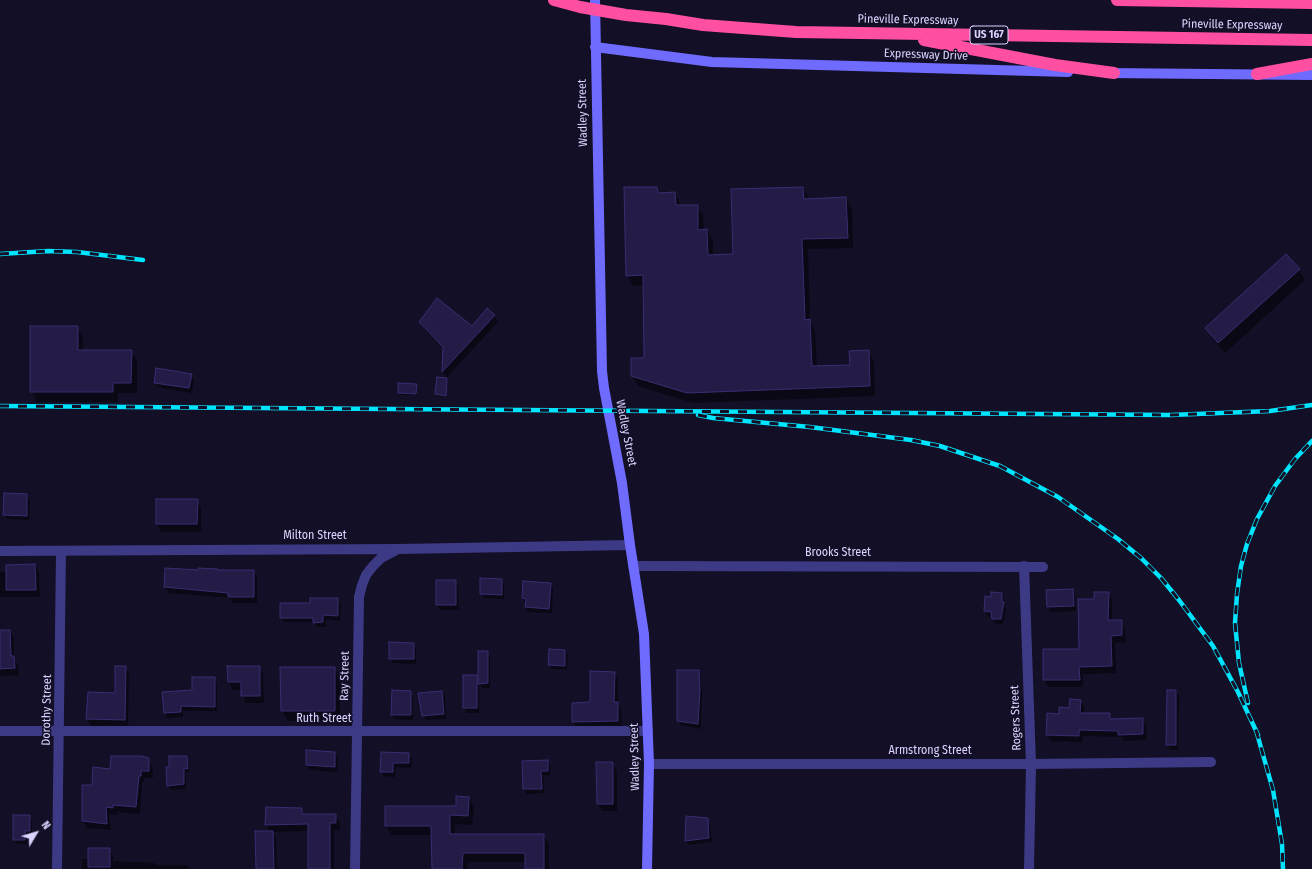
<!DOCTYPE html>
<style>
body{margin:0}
#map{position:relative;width:1312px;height:869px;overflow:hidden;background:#130f26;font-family:"Fira Sans Condensed",sans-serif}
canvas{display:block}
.north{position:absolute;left:16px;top:813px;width:40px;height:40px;-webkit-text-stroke:3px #130f26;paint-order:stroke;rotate:52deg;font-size:11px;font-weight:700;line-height:16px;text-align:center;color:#d9d4ff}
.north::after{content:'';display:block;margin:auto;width:14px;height:18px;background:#d9d4ff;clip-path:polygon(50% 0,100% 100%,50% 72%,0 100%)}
</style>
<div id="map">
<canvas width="1312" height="869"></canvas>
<div class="north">N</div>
</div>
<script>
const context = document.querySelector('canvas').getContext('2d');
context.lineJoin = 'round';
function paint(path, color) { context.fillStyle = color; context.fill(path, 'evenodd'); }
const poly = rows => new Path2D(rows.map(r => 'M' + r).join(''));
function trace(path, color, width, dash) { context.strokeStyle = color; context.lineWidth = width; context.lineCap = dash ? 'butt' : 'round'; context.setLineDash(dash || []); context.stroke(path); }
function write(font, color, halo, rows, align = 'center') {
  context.font = font + ' "Fira Sans Condensed",sans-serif'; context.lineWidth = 3; context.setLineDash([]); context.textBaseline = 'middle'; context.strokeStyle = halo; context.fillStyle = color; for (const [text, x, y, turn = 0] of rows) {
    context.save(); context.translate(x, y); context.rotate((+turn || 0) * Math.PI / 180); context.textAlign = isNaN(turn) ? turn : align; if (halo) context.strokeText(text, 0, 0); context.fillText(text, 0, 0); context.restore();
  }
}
const shadow = poly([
 [657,188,660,194,675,193,681,206,697,206,703,216,704,231,707,230,713,241,713,256,734,255,803,188,809,199,846,198,852,209,853,248,808,249,810,322,815,331,817,367,851,366,868,351,874,362,875,396,693,403,638,386,632,376,645,359,644,285,633,286,627,275],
 [1299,270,1305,280,1225,353,1212,338,1206,328],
 [494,315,498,322,446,378,443,371,444,349,424,329,420,322,472,328],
 [77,327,83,338,83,351,131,351,137,361,137,393,118,393,118,402,37,402,31,391],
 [191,375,194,380,192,393,157,387,155,382],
 [446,379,447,381,446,397,438,396,436,394],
 [416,385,417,387,417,395,400,395,399,392],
 [27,495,30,500,29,520,7,519,4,515],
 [197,500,201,508,201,532,161,532,157,524],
 [35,565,39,573,40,597,0,597,0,572,7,572],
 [166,569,199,571,217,570,253,571,257,577,257,603,232,603,230,598,169,593,165,587],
 [502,580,504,584,504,599,484,598,481,593],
 [456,581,458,586,459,610,440,610,437,605],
 [551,584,553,589,552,613,528,612,523,598],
 [1072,590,1075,594,1076,611,1051,612,1048,607,1047,591],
 [1108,593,1112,600,1112,621,1121,621,1125,628,1126,642,1115,643,1116,673,1083,674,1083,687,1048,687,1044,680,1080,650,1095,600],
 [1002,594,1004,599,1004,604,1006,608,1003,624,995,624,992,617,988,616,985,611,986,597,992,598],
 [338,599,341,604,340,621,326,619,326,627,317,627,314,622,284,622,281,617,311,604],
 [0,631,10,631,14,638,14,658,18,665,19,675,0,676],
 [413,644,416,649,416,664,393,663,390,658],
 [565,650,568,655,567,670,552,669,549,665],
 [487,652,490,657,490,688,482,688,479,683,479,713,467,713,464,708,476,676,479,681],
 [125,667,129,674,128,726,91,726,87,718,116,694],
 [259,667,263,674,264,703,246,703,242,695,242,690,233,690,229,682],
 [334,668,340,679,340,721,288,721,282,711],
 [698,671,701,676,702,694,701,729,681,725,678,720],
 [614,673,618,679,618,703,621,710,622,728,577,728,573,722,591,703],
 [214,678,217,683,217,711,183,711,183,717,167,718,165,713,163,693,193,691],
 [1176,691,1179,696,1178,750,1170,750,1167,745],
 [410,692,413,697,413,720,395,719,392,714],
 [442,692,445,697,446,719,426,720,423,715],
 [1080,700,1084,707,1084,714,1110,714,1113,720,1142,719,1146,725,1147,740,1123,741,1121,737,1083,736,1082,742,1051,741,1047,734,1060,715],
 [307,752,335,753,338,758,337,772,309,770,307,765],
 [381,753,409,754,412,759,411,768,396,767,395,777,384,776,381,771],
 [186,757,189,762,190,773,186,772,186,789,171,790,168,785],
 [148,759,152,767,153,778,144,778,144,782,142,782,140,814,117,812,117,815,109,814,111,830,87,828,83,821,93,786,111,770],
 [547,761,550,766,550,775,543,775,544,793,527,794,524,789],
 [612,763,617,771,617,811,602,811,598,804],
 [468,798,474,807,472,825,455,824,455,835,543,835,549,844,549,869,526,869,526,862,468,862,467,869,432,869,432,835,392,835,386,826,386,807,457,807],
 [301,809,305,815,336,815,340,823,340,830,334,830,334,869,309,869,309,831,272,832,276,839,277,869,257,869,270,832,266,825],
 [30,816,32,821,32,835,27,835,27,844,16,844,14,839],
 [707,819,710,824,712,842,688,845,686,840],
 [109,849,113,855,113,861,154,863,156,865,187,865,190,869,82,869,82,859,89,859]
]);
const building = poly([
 [624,187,657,187,658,193,675,192,676,205,698,205,698,230,707,229,708,255,733,254,731,189,803,187,804,199,846,197,848,238,802,239,805,320,810,319,812,366,850,365,849,351,869,350,870,386,687,393,631,376,631,358,644,358,643,275,626,276,624,187],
 [1286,254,1300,269,1218,343,1205,328,1286,254],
 [437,298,472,326,487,308,495,315,442,372,443,347,419,322,437,298],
 [30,326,78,326,78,350,132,350,131,383,113,383,113,392,30,392,30,326],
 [156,368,192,374,189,388,154,383,156,368],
 [437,377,447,378,446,396,435,394,437,377],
 [398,383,417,384,416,394,398,393,398,383],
 [4,493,27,494,27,516,3,515,4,493],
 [156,499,198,499,197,524,156,524,156,499],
 [35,564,36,590,6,590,6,565,35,564],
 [165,568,198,570,198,568,218,569,218,570,254,570,254,597,228,597,228,593,164,587,165,568],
 [480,578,502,579,502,595,480,594,480,578],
 [436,580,456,580,456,605,436,605,436,580],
 [523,581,551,583,549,609,525,607,526,599,522,598,523,581],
 [1073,589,1074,606,1047,607,1046,590,1073,589],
 [991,592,1002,593,1002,602,1004,602,1001,619,992,619,991,612,984,611,985,596,991,597,991,592],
 [1094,592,1109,592,1108,620,1122,620,1122,635,1111,636,1112,666,1079,667,1080,680,1043,680,1043,649,1079,649,1078,599,1094,599,1094,592],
 [310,598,338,598,338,616,323,615,323,622,313,623,313,618,280,618,280,603,310,603,310,598],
 [0,630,10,630,11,656,14,656,15,668,0,669,0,630],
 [389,642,414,643,414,659,389,659,389,642],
 [549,649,565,650,565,666,548,665,549,649],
 [478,651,488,651,488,683,478,684,478,651],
 [115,666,126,666,125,720,86,719,88,692,115,693,115,666],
 [227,666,260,666,260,696,241,696,241,682,228,682,227,666],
 [280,667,335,667,335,711,281,711,280,667],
 [677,670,699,670,700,688,698,724,677,721,677,670],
 [590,671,615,672,614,702,618,702,618,721,572,722,572,703,590,702,590,671],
 [463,675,477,675,477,708,463,708,463,675],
 [192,677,215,677,215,707,181,706,181,712,164,713,162,692,192,690,192,677],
 [392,690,411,691,411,715,391,715,392,690],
 [1167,690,1176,690,1176,745,1166,745,1167,690],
 [442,691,444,714,422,716,418,693,442,691],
 [1070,699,1081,700,1080,713,1110,713,1110,719,1143,718,1143,734,1118,735,1118,731,1079,730,1079,736,1046,735,1047,713,1059,714,1059,707,1069,708,1070,699],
 [306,750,335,752,335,767,306,765,306,750],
 [381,752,409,753,409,763,393,763,393,772,380,772,381,752],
 [111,756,141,756,149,758,149,771,141,771,141,776,139,776,136,807,113,805,113,808,106,807,107,824,82,821,82,785,92,785,93,767,110,769,111,756],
 [169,756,187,756,188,769,184,768,184,784,167,786,166,767,169,767,169,756],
 [548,760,548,771,541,771,542,789,523,789,522,761,548,760],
 [596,762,613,762,613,804,597,804,596,762],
 [456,796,469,797,468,816,450,815,450,834,544,834,544,869,525,869,525,853,463,853,462,869,432,869,431,826,385,826,385,806,456,806,456,796],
 [266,807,302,808,302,814,336,814,336,823,330,823,330,869,308,869,308,824,265,825,266,807],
 [13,815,30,815,30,831,25,831,25,840,13,840,13,815],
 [686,816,708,818,709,838,685,841,686,816],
 [255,831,273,831,274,869,256,869,255,831],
 [88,848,110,848,110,867,88,867,88,848]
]);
const street = poly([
 [0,551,398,549,630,545],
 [633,566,1043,567],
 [1024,566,1031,764,1029,869],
 [0,731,648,731],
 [649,764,1031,764,1211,762],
 [57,869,61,551],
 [355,869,359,597,362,585,366,575,373,566,381,558,396,550]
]);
const secondary = poly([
 [595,0,602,371,604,388,622,483,630,545,644,634,649,764,647,869],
 [595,47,712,62,1068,72],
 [1106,73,1312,75]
]);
const highway = poly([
 [1117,0,1312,3],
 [666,19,703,25,796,32,1312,40],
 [924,40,1055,65,1114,73],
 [1257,74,1312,64]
]);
const rail = poly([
 [0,254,48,251,77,252,143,260],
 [0,406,1171,415,1270,411,1312,405],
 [698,415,713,418,810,427,911,440,940,446,1000,466,1058,497,1118,539,1141,558,1161,578,1179,600,1213,646,1238,692,1258,735],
 [1248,703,1239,663,1235,623,1237,594,1241,566,1247,544,1257,519,1275,486,1295,459,1312,441],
 [1256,730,1273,790,1282,844,1283,869]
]);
const highwayBridge = poly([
 [554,0,580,7,626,15,666,19]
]);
const shields = [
 [989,35,38]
];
const shieldNames = [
 ["US 167",989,35]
];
const streetNames = [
 ["Pineville Expressway",908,20,1],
 ["Pineville Expressway",1232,25,1],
 ["Expressway Drive",926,55,2],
 ["Wadley Street",583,113,-91],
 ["Wadley Street",626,433,79],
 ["Milton Street",315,536],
 ["Brooks Street",838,553],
 ["Ray Street",345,676,-89],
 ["Dorothy Street",47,710,-89],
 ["Rogers Street",1016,718,-92],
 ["Ruth Street",324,719],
 ["Armstrong Street",930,751],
 ["Wadley Street",635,757,-91]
];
paint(shadow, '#0007');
paint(building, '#241b47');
trace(building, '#3b2d73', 1);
trace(street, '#3d3a85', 10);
trace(secondary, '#6f6bff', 10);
trace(highway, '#ff4fa3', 12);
trace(rail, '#00e5ff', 4.5);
trace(rail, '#130f26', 3, [9]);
trace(highwayBridge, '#ff4fa3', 12);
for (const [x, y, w] of shields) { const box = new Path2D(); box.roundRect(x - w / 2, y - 9, w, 18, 3); context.fillStyle = '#130f26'; context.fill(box); trace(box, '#d9d4ff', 1); }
write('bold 11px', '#d9d4ff', null, shieldNames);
write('12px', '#d9d4ff', '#130f26', streetNames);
</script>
